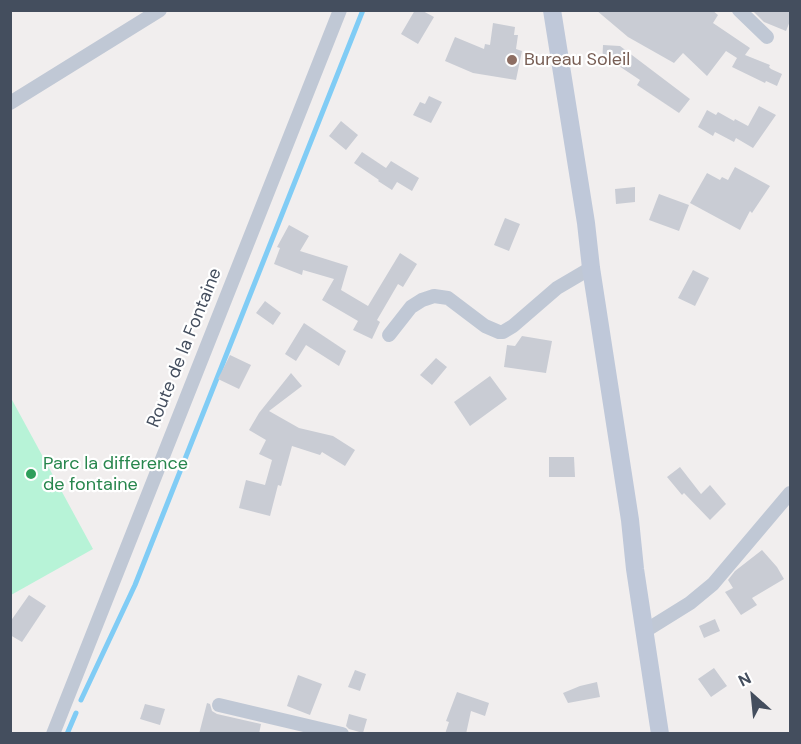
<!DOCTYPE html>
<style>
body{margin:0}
#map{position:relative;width:801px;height:744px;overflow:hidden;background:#f1eeee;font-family:"DM Sans",sans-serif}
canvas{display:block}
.frame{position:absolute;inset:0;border:12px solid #444e5e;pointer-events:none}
.north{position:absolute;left:723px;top:666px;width:60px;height:60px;-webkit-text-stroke:4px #fff;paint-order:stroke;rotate:333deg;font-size:16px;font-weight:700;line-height:24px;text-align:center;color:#444e5e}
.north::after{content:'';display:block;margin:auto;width:21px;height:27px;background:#444e5e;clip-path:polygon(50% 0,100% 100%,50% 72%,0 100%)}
</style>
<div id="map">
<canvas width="801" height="744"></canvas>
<div class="frame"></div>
<div class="north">N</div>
</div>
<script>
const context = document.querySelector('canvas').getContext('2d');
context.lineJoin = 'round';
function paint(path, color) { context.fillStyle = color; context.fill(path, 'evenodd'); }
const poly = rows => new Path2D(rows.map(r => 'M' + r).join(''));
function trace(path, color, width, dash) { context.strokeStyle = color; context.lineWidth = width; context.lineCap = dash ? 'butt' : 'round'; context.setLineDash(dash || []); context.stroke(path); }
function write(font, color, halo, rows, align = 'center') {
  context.font = font + ' "DM Sans",sans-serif'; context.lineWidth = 4.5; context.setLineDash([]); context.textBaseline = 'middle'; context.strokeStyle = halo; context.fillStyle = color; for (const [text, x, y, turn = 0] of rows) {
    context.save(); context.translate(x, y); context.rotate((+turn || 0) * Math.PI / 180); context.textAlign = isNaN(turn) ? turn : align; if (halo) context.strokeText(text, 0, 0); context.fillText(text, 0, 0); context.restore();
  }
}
const green = poly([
 [11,398,93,549,11,595,10,595]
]);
const stream = poly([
 [81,700,135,585,363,10],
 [67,734,76,713]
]);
const building = poly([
 [415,10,421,10,434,17,418,44,401,34],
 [596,10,712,10,718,15,713,23,750,48,745,55,770,65,769,67,771,69,782,74,777,86,766,81,765,83,732,67,737,58,726,51,707,76,683,53,674,63,628,37],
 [752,10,790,10,790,21,786,31,764,22],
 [493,23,515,27,514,35,518,35,516,49,522,51,516,80,473,73,445,61,455,37,484,49,485,44,490,45],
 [603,45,620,46,690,99,679,113,637,85,640,80,619,66,602,66],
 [429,96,442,102,431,123,413,115,420,102,425,104],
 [759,106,776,115,753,148,736,138,734,142,715,132,713,136,698,127,707,110,716,115,718,112,734,121,735,119,748,126],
 [341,121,358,135,346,150,329,136],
 [362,152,386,168,391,161,419,178,412,191,397,182,392,190,378,181,379,180,354,163],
 [735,167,770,186,752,213,750,211,740,230,690,203,707,173,720,180,722,177,728,180],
 [635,187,635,202,616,204,615,189],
 [659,194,689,205,679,231,649,220],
 [505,218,520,224,509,251,494,245],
 [289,225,309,236,300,251,348,266,341,290,368,306,400,253,417,264,403,287,398,284,377,320,380,322,372,339,353,330,358,321,322,300,334,279,303,270,302,275,274,264,280,248,277,247],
 [693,270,709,278,695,306,678,298],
 [265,301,281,313,273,325,256,313],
 [304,323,346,351,339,366,306,345,296,361,285,354],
 [522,336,552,341,546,373,504,367,507,345,515,346],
 [230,355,251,365,239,389,218,379],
 [436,358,447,367,432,385,420,375],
 [291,373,302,386,269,411,299,428,333,436,355,450,345,466,322,452,320,455,292,446,281,486,278,485,270,516,239,508,246,480,265,485,272,460,259,454,266,440,249,430,259,413],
 [490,376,507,399,470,426,454,402],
 [549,457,574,457,575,477,549,477],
 [680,467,701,494,710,485,726,504,710,520,684,493,682,495,667,477],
 [762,550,777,567,784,579,752,598,757,605,741,615,725,592,733,588,728,580,735,571],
 [29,595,46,606,22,642,10,635,10,622],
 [715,619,720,631,704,638,699,626],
 [714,668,727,686,711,697,698,679],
 [355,670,366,674,360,691,348,687],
 [298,675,322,684,310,715,287,706],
 [597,682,600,697,568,703,563,693,580,686],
 [457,692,489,703,485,716,471,711,466,734,445,734,449,722,446,721],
 [207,703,210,704,212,711,217,714,261,724,259,734,199,734],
 [145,704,165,709,160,725,140,719],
 [349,714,367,719,363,733,349,729,346,726]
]);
const street = poly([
 [739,10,767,37],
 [10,103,160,10],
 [389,335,411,307,422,300,434,296,448,298,485,326,499,332,503,332,513,326,557,288,591,268],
 [645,631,690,603,713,584,790,493],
 [219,705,342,734],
 [53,734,340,10]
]);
const secondary = poly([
 [552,10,586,223,591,268,630,520,635,569,660,734]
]);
const markers = [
 [512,60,6,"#8d6e63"],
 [31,474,6,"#2e9e5b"]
];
const educationNames = [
 ["Bureau Soleil",524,60]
];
const streetNames = [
 ["Route de la Fontaine",185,348,-68]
];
const leisureNames = [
 ["Parc la difference",43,464],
 ["de fontaine",43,485]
];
paint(green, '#b7f3d7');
trace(stream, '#80ccf5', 5);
paint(building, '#c9ccd4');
trace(street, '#c0c8d5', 14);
trace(secondary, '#bfc8d9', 18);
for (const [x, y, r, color] of markers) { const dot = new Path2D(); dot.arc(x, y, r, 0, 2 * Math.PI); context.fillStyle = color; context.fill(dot); trace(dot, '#fff', 2); }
write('18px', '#785e54', '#fff', educationNames, 'left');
write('18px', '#444e5e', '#fff', streetNames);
write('18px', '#27864d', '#fff', leisureNames, 'left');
</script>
